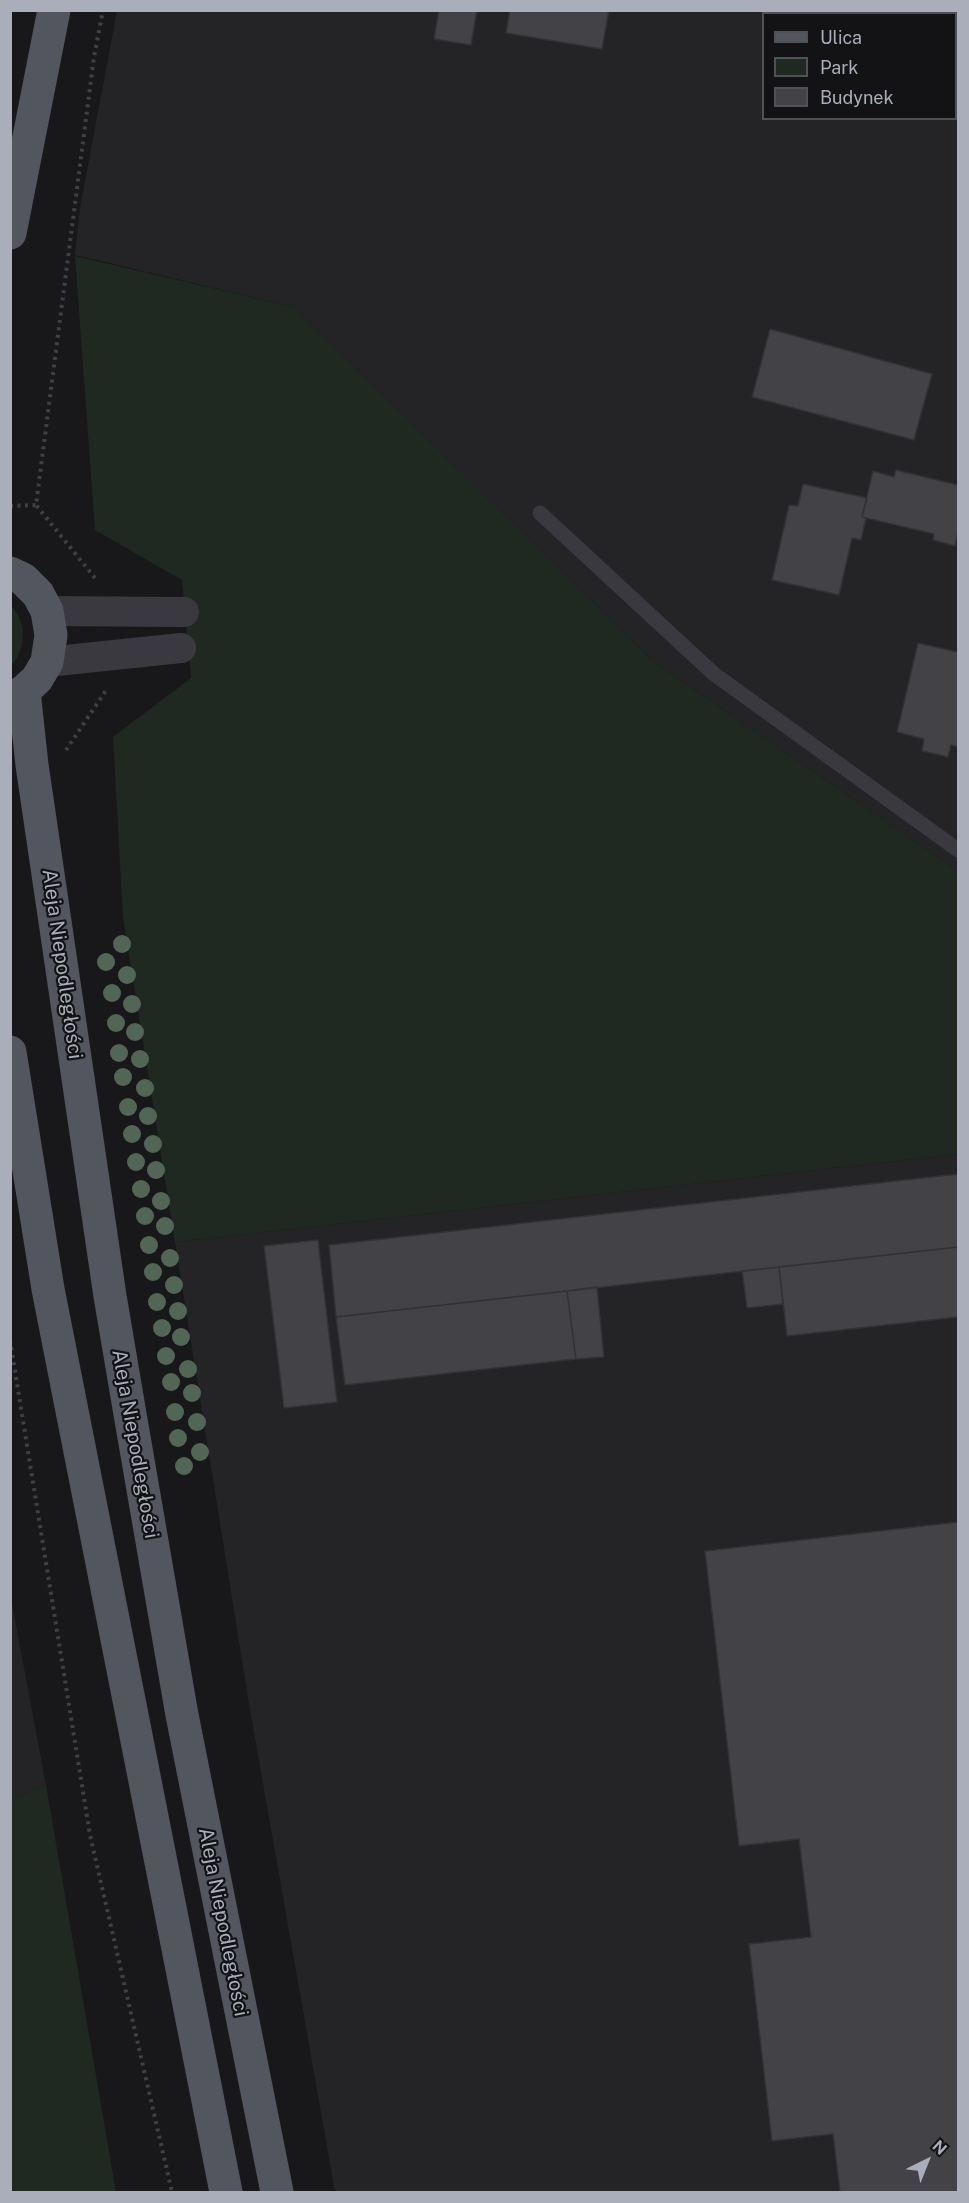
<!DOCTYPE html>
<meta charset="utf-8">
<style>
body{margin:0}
#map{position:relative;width:969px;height:2203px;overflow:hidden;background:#18181a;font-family:"Public Sans",sans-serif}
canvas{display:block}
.frame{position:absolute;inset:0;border:12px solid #aaadba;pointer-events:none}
.legend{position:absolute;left:762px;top:12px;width:195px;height:108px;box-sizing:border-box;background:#131315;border:2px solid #4f5157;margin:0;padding:8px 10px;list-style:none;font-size:18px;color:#aaadba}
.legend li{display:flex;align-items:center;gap:12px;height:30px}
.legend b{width:30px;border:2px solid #4f5157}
.north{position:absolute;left:897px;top:2131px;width:60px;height:60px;-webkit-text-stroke:4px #131315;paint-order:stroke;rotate:43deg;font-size:16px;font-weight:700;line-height:24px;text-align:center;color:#aaadba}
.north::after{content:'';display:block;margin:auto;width:21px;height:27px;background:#aaadba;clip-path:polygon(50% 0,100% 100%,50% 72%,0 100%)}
</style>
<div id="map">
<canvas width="969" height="2203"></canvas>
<div class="frame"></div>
<ul class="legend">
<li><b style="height:8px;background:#54565f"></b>Ulica</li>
<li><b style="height:16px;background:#1f2921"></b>Park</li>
<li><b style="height:16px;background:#424247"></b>Budynek</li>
</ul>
<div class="north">N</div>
</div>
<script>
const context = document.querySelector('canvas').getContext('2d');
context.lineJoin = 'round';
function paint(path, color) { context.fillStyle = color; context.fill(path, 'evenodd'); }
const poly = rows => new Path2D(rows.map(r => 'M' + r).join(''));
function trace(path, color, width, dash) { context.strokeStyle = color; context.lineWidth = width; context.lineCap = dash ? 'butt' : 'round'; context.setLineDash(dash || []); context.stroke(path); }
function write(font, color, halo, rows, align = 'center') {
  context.font = font + ' "Public Sans",sans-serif'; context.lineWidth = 4.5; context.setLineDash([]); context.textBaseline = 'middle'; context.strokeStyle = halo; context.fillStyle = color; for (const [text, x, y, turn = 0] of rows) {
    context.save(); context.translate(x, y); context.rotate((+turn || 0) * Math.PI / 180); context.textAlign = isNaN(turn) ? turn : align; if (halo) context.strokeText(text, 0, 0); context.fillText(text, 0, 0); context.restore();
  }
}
const built = poly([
 [117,11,958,11,958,871,654,662,294,307,75,255,80,208],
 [764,14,956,14,956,118,764,118],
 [958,1154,958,2192,335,2192,249,1704,175,1242],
 [10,1593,46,1785,11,1799,10,1799]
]);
const green = poly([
 [75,256,294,307,654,662,958,871,958,1154,175,1242,123,917,113,737,191,678,182,580,95,530],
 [11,605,18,615,23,629,22,645,17,658,11,665],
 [46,1785,116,2192,11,2192,11,1799]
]);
const building = poly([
 [439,10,477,10,471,45,434,39,439,10],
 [510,10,609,10,602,49,506,33,510,10],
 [770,329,932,374,914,440,752,397,770,329],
 [896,470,958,485,958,532,955,546,933,540,934,534,862,517,873,471,894,477,896,470],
 [803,484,867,498,862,517,866,518,861,540,852,538,839,595,772,580,789,505,798,506,803,484],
 [918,643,958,652,958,747,951,745,948,757,922,751,924,739,897,732,918,643],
 [958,1174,958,1247,336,1317,329,1245,958,1174],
 [318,1240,337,1402,284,1408,264,1246,318,1240],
 [958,1247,958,1317,787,1336,779,1267,958,1247],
 [779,1267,783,1304,747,1308,742,1271,779,1267],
 [597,1287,604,1357,576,1359,567,1291,597,1287],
 [567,1291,576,1359,345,1385,336,1317,567,1291],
 [958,1522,958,2192,840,2192,833,2134,772,2141,749,1944,811,1937,799,1839,739,1846,705,1551,958,1522]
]);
const path = poly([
 [10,506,36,505],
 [95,578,36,505,94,57,103,10],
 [66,750,107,689],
 [10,1340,90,1835,172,2192]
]);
const lane = poly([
 [540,513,714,674,958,850]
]);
const street = poly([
 [47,611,184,612],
 [47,662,181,648]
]);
const primary = poly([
 [10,233,54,10],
 [10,573,23,579,38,594,47,611,51,635,47,662,37,679,24,691,10,699],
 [24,691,32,765,110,1296,130,1414,182,1715,277,2192],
 [10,1052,48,1289,226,2192]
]);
const trees = [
 [122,944],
 [106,962],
 [127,975],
 [112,993],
 [132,1004],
 [116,1023],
 [135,1032],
 [119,1053],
 [140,1059],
 [123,1077],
 [145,1088],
 [128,1107],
 [148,1116],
 [132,1134],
 [153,1144],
 [136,1162],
 [156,1170],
 [141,1189],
 [161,1201],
 [145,1216],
 [165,1226],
 [149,1245],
 [170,1258],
 [153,1272],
 [174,1285],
 [157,1302],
 [178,1311],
 [162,1328],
 [181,1337],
 [166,1356],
 [188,1369],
 [171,1382],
 [192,1393],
 [175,1412],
 [197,1422],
 [178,1438],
 [200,1452],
 [184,1466]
];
const streetNames = [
 ["Aleja Niepodległości",62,964,82],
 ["Aleja Niepodległości",135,1444,80],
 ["Aleja Niepodległości",223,1922,79]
];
paint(built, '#242427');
paint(green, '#1f2921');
paint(building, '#424247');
trace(building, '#323236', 1.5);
trace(path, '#3f4046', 4, [3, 4.5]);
trace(lane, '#39393f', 15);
trace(street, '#39393f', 30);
trace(primary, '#54565f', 33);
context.fillStyle = '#516655';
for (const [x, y] of trees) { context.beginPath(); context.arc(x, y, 9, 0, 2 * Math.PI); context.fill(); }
write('20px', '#aaadba', '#131315', streetNames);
</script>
